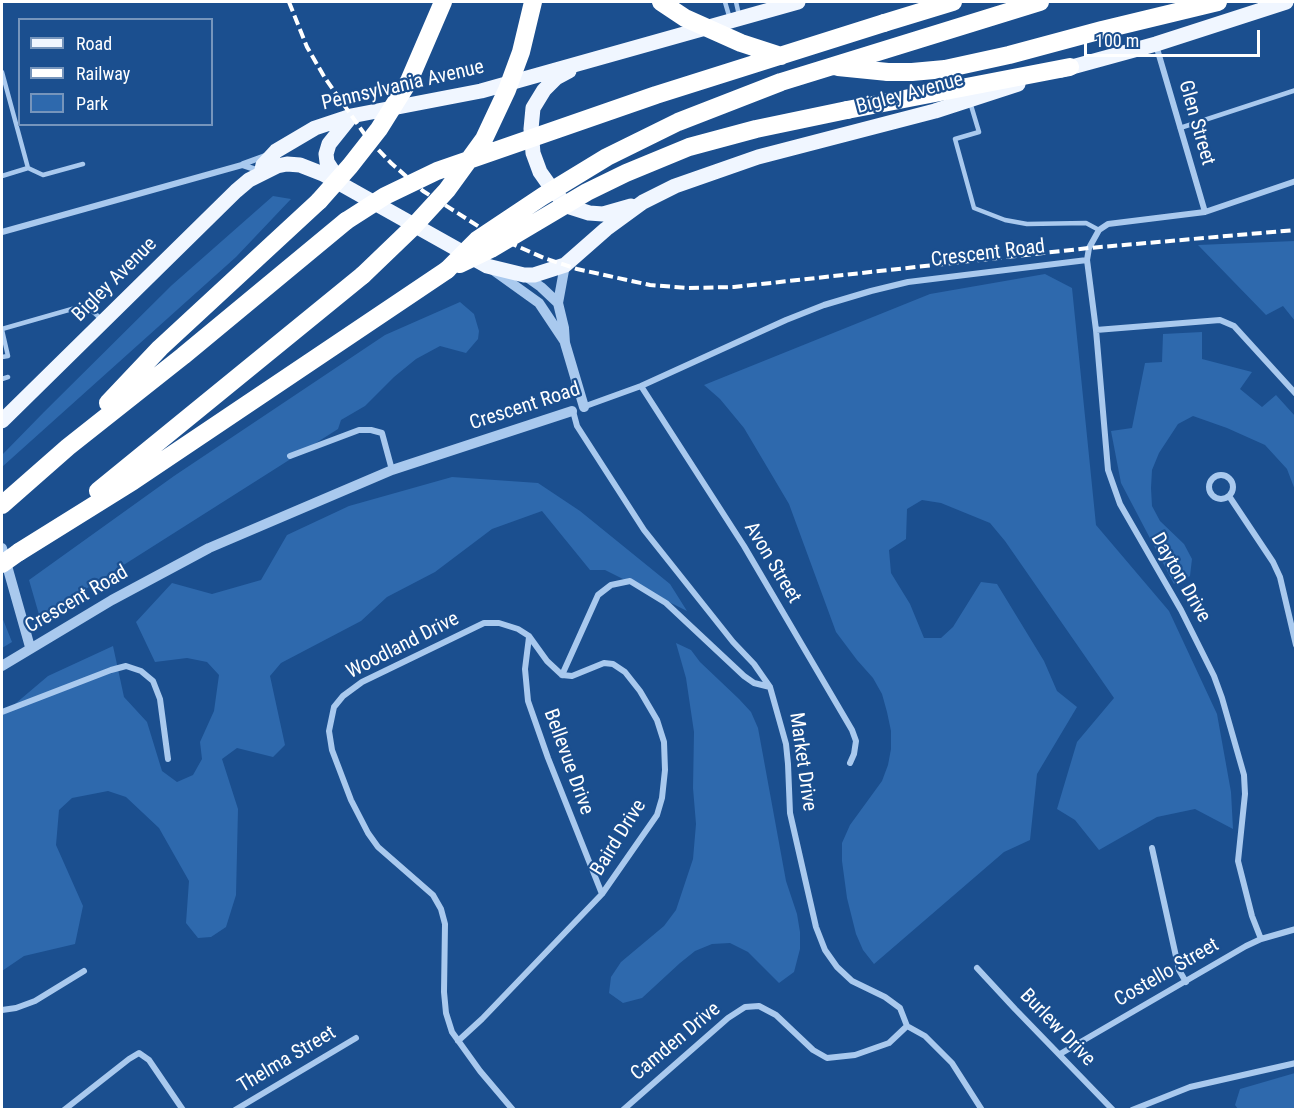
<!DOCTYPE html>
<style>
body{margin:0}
#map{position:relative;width:1297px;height:1111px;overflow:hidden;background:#1b4f8f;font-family:"Roboto Condensed",sans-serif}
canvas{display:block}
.frame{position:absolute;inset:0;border:3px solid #fff;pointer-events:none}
.legend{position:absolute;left:18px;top:18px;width:195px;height:108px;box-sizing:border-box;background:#1b4f8f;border:2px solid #7695bc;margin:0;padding:8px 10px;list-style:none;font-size:18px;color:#fff}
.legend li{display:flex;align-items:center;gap:12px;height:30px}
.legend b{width:30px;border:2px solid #7695bc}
.scale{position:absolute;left:1084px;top:30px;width:176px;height:27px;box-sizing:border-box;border:3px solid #fff;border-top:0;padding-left:8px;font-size:18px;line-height:21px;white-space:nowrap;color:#fff;-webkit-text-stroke:4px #1b4f8f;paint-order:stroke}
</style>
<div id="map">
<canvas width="1297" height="1111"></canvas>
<div class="frame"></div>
<ul class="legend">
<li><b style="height:8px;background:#f0f6ff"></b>Road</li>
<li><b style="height:8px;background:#fff"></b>Railway</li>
<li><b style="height:16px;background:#2e69ad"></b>Park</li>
</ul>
<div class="scale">100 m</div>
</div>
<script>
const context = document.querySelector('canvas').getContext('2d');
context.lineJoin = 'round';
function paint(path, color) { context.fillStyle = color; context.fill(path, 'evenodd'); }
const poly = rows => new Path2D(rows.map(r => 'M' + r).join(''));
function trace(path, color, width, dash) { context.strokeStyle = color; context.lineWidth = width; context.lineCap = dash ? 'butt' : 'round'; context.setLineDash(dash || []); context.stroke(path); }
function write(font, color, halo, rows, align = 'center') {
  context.font = font + ' "Roboto Condensed",sans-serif'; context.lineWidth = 4.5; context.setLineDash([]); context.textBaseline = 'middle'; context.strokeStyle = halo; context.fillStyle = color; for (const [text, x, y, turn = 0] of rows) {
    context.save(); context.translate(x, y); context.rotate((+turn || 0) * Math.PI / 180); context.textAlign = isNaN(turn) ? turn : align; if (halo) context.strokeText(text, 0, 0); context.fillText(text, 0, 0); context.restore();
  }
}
const green = poly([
 [273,196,291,199,236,257,2,467,2,455,44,412,172,285],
 [1295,241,1295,321,1283,306,1266,315,1198,245],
 [1045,274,1072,288,1096,525,1169,611,1217,714,1231,792,1233,829,1195,809,1157,817,1099,850,1075,820,1057,809,1077,742,1114,698,1005,541,990,523,941,503,922,500,907,509,906,539,889,550,891,573,910,604,924,638,941,638,953,627,981,582,997,584,1044,661,1057,691,1077,707,1037,774,1030,840,1004,852,874,964,863,950,856,934,847,898,842,861,842,843,850,825,882,781,888,765,891,749,891,731,887,712,882,694,873,678,857,660,836,632,789,504,744,428,720,399,704,385,930,294],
 [460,302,474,314,479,331,478,339,466,353,440,346,416,359,394,377,365,406,341,420,338,429,40,618,29,580,174,476,385,335],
 [1202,332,1202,359,1252,372,1240,389,1262,407,1276,395,1295,416,1295,490,1287,469,1265,445,1227,428,1193,416,1178,424,1159,453,1152,470,1151,488,1152,506,1160,521,1184,544,1192,559,1190,576,1174,584,1121,483,1111,431,1132,428,1145,363,1162,362,1163,334],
 [452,477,538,483,580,511,670,584,687,611,605,570,590,570,542,511,492,529,435,572,387,597,361,621,281,663,270,676,285,745,273,757,237,748,222,759,238,809,236,895,226,927,211,937,198,938,186,923,189,881,159,828,126,797,108,791,72,798,59,810,56,845,83,906,75,944,24,956,2,971,2,715,48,676,113,646,124,697,147,722,162,771,177,782,193,775,202,759,200,742,214,711,219,675,207,662,187,658,155,662,136,622,172,583,212,594,261,580,287,535,349,506],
 [2,617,12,642,2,648],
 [676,643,691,650,700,662,739,699,751,712,758,728,786,881,797,914,800,932,800,949,794,972,779,983,748,952,730,943,712,944,695,951,680,963,642,998,623,1003,609,993,611,977,621,962,664,926,676,910,693,859,696,824,693,788,694,732,686,678],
 [1295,1073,1295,1109,1238,1109,1235,1105,1240,1089]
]);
const service = poly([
 [725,2,730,19],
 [736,2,739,15],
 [2,72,28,168,43,175,83,164],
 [970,102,979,132,955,139,974,208,1005,220,1027,224,1086,223,1099,230],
 [1180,128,1296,90],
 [2,176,28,168],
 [2,329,79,307,89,308,101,319],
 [2,330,8,356,2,357],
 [2,379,8,377]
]);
const minor = poly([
 [1156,45,1205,212],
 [243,164,265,156],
 [2,232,242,165,257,170,260,173],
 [1096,330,1220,320,1234,326,1296,394],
 [641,386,744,546,852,730,856,741,854,754,850,763],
 [583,407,641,386,786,320,824,305,871,291,908,282,1087,260],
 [573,411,577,426,644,530,733,642,754,664,770,687,786,744,788,764,790,813,816,927,825,950,837,967,852,981,885,997,900,1008,907,1026,925,1036,952,1063,982,1110],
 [290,456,359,430,371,430,382,433,392,470],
 '1209 487a12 12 0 1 1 24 0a12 12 0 1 1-24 0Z',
 [1229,496,1273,562,1280,577,1296,645],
 [529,637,525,669,528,701,548,758,602,894],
 [2,712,111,670,126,666,141,671,153,681,160,699,168,759],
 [1152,848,1179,970,1186,982],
 [1261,939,1252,916,1238,861,1245,794,1244,775,1222,698,1214,676,1181,610,1120,504,1108,470,1096,330,1087,260,1089,248,1099,230,1108,224,1205,212,1296,181],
 [977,968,1015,1009,1113,1110],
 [2,1010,16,1008,35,1001,84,971],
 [458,1041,482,1019,602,894,657,815,662,798,665,770,664,742,657,720,640,691,625,672,613,664,604,663,572,676,562,675],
 [1060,1054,1246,946,1261,939,1296,929],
 [64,1110,129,1059,139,1053,149,1060,183,1110],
 [235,1110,356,1038],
 [513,1110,480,1071,452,1032,446,1013,444,992,445,924,441,909,433,895,378,847,368,833,351,800,332,750,329,731,334,707,343,696,362,682,484,623,499,623,518,629,529,636,547,661,562,675,598,595,611,585,630,581,666,603,744,676,754,683,770,687],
 [623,1110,728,1018,745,1007,759,1006,776,1015,813,1050,827,1058,855,1055,889,1043,907,1026],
 [1132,1110,1190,1087,1296,1063]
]);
const tertiary = poly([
 [565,265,558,303,564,328,565,343,584,407],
 [493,270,539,303,565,342],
 [524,275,541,287,558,303],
 [2,548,30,647],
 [2,666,112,600,209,548,392,470,572,411]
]);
const primary = poly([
 [1061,70,1156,44,1286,2],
 [569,71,556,78,544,90,533,108,531,129,533,153,540,172,552,189,567,206,589,213,603,214,631,206],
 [261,174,263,165,276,151,315,128,351,116,481,91,798,2],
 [340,182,327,162,326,154,329,144,349,119],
 [2,421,236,191,249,180,277,166,287,164,300,165,323,174,487,266,524,275,534,275,565,265,606,229,643,202,675,186,758,157,935,111,1018,84]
]);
const motorway = poly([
 [884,23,953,2],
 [888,72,912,72,945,69,1009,55,1102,30,1218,2],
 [847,110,1070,67],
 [108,403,160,348,319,201],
 [98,491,363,275],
 [2,505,68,447,183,356,346,221],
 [19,552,133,481,447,270]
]);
const rail = poly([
 [289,2,307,47,325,78,368,139,391,163,423,191,492,235,544,258,577,269,650,285,688,288,734,287,1089,248,1296,230]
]);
const motorwayBridge = poly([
 [661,2,685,18,741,43,781,56],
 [838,67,888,72],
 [319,201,350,166,379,129,409,81,443,2],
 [346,221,385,196,437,171,656,95,884,23],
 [460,264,491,249,587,192,626,173,689,147,756,129,847,110],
 [447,270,477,240,543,196,607,157,678,122,781,82,1040,2],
 [363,275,413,227,447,190,484,139,507,90,521,52,533,2],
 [2,564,19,552]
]);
const streetNames = [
 ["Pennsylvania Avenue",403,86,-13],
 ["Bigley Avenue",910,94,-15],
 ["Glen Street",1196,123,74],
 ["Crescent Road",988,254,-7],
 ["Bigley Avenue",115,280,-45],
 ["Crescent Road",525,407,-18],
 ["Avon Street",772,563,59],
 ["Dayton Drive",1180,578,60],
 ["Crescent Road",77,600,-30],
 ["Woodland Drive",403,646,-27],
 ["Bellevue Drive",568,762,70],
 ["Market Drive",802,762,82],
 ["Baird Drive",619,838,-58],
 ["Costello Street",1167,973,-30],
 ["Burlew Drive",1057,1028,46],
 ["Camden Drive",676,1042,-40],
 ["Thelma Street",287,1060,-31]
];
paint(green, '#2e69ad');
trace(service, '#a9c9ee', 4.5);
trace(minor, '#a9c9ee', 6);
trace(tertiary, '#a9c9ee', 10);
trace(primary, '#f0f6ff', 15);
trace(motorway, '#fff', 18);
trace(rail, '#fff', 4, [10, 4.5]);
trace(motorwayBridge, '#fff', 18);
write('20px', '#fff', '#1b4f8f', streetNames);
</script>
